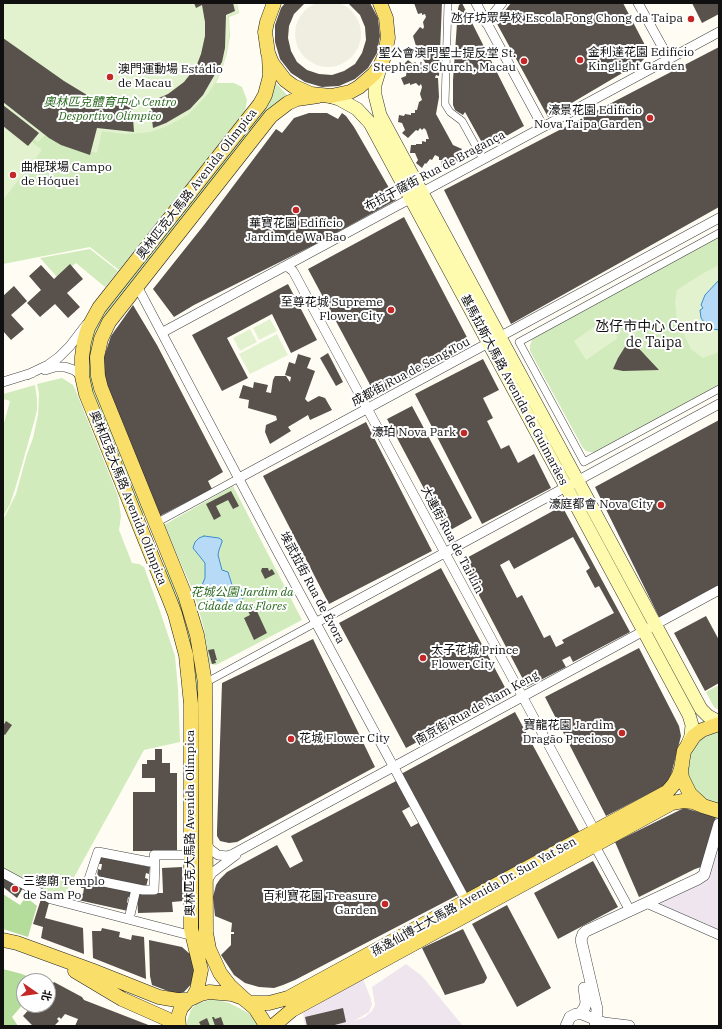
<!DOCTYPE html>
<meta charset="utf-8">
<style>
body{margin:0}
#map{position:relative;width:722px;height:1029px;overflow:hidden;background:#fffdf3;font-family:"IBM Plex Serif","Noto Sans SC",serif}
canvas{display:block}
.frame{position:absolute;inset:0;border:4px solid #101010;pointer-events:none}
.north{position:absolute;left:16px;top:973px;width:40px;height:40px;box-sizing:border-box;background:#fff;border:1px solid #9f9f9f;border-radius:50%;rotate:103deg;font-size:11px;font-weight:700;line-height:16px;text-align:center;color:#101010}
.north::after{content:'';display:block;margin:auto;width:14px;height:18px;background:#c32726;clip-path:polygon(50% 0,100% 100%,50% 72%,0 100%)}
</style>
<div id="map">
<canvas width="722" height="1029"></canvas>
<div class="frame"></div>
<div class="north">北</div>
</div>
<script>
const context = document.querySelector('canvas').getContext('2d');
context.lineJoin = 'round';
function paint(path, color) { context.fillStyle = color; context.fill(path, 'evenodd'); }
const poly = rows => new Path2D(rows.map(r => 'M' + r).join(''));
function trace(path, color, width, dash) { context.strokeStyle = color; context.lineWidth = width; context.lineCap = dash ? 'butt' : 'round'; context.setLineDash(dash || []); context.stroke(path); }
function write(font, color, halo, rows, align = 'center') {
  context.font = font + ' "IBM Plex Serif","Noto Sans SC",serif'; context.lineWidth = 4; context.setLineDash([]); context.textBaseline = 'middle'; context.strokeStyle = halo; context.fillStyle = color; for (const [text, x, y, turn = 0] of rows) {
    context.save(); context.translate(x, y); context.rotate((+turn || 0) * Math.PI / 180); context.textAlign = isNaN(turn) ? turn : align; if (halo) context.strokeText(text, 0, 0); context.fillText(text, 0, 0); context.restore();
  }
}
const industrial = poly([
 [719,836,719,931,709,925,656,903,700,883],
 [406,964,422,976,463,1026,342,1026,344,1025,338,1026,305,1026,303,1013,363,979,371,999,372,1005,369,1012,354,1021,365,1017,372,1011,375,1005,372,987]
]);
const green = poly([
 [3,3,237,3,239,13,229,17,230,36,227,53,222,70,216,83,234,83,242,87,247,100,245,112,119,270,90,247,3,264],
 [274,81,288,96,283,98,271,108,97,335,146,513,142,514,87,380,89,344,97,322],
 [719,234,719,388,595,453,586,451,583,448,530,351,530,346,533,336],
 [90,249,118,271,105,287,76,263,58,278,40,258],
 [62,378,73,385,75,389,118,496,121,516,119,530,132,563,139,564,144,567,160,611,175,656,178,689,180,742,144,750,61,901,3,871,3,520,16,494,27,454,33,438,38,415,39,394,37,384],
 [35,385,37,399,37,410,34,422,16,486,10,504,3,517,3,427,10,401,3,399,3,394],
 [233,486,302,620,216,665,210,664,209,661,204,629,194,593,164,525],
 [160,560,171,576,188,624,197,663,200,703,200,893,196,893,194,690],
 [719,685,719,710,714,707,706,692],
 [719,731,719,804,708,800,699,794,693,786,689,776,688,765,690,755,695,746,703,738,712,733],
 [213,999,229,1003,239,1008,248,1013,255,1019,259,1026,187,1026,187,1021,191,1010,196,1004]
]);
const forest = poly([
 [3,894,20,905,26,897,37,906,28,937,3,929],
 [3,969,22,974,37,981,24,981,24,1003,12,1017,18,1026,3,1026]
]);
const pitch = poly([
 [3,3,236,3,238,12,228,16,229,34,227,49,224,61,216,81,208,94,188,115,165,127,151,132,126,134,102,131,97,153,66,144,47,133,38,142,3,115],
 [3,119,42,150,3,200],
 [719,265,719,352,703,358,691,349,677,320,675,303,677,290,700,275],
 [270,319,277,331,259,340,253,328],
 [605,319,618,338,586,360,574,341],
 [250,329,257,342,240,351,233,338],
 [277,334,288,355,250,374,239,354]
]);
const plaza = poly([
 '295 34a33 33 0 1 1 66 0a33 33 0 1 1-66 0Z'
]);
const water = poly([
 [719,280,719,330,713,329,704,322,701,318,700,310,703,308,701,305,705,295,719,280],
 [204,536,219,538,222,540,222,542,219,550,218,555,222,570,228,572,232,585,240,588,244,595,239,610,224,608,220,600,213,601,211,599,206,588,202,585,205,578,205,563,193,548,195,542,199,538,204,536]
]);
const building = poly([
 [194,3,233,3,235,11,226,15,225,48,222,62,203,95,190,109,166,123,153,128,150,102,168,94,184,82,196,67,201,54,205,36,205,22,202,5,196,8],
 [285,3,305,3,294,14,289,26,288,38,291,51,297,62,307,70,319,74,332,75,344,71,355,64,362,53,366,40,365,27,360,15,348,3,370,3,378,18,380,36,377,53,368,68,355,79,339,86,322,87,305,82,291,73,280,59,275,42,275,25,281,8],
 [414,3,442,3,439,76,436,75,435,78,438,78,439,97,436,114,453,145,462,149,459,154,462,156,458,162,454,160,447,164,447,168,441,167,442,160,439,160,439,157,435,155,432,160,430,159,426,164,425,163,422,168,416,163,418,160,415,153,410,153,411,145,416,145,416,144,422,144,422,141,426,142,426,139,429,139,426,130,424,128,422,130,420,128,418,131,416,130,408,138,402,133,405,130,402,123,398,122,399,115,404,116,405,114,411,115,411,113,415,113,415,110,417,110,419,102,422,100,420,94,422,87,421,84,419,86,416,83,410,85,410,83,404,85,401,78,406,76,407,68,403,65,408,60,413,64,415,62,419,66,423,64,424,67,426,64,421,56,424,49,423,47,420,47,420,45,416,46,413,36,420,27,423,29,424,27,423,22,426,17,425,14,422,15,422,13,418,14],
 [462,3,524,126,485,148,465,112,463,115,458,112,455,110,453,105,453,80,458,9,459,5],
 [511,3,623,3,647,49,646,57,641,62,548,117,496,22],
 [692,3,719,3,719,14,702,23],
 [3,38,64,81,92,98,114,104,132,105,134,132,97,128,90,155,61,145,49,138,3,102],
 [719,47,719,207,511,324,444,190],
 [3,105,39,133,28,146,3,126],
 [309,113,327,113,338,119,342,113,346,116,354,127,396,200,316,244,194,305,174,317,153,289,204,225,276,129,282,133,294,118],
 [404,217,471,345,376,396,308,269],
 [70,264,83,279,67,293,80,307,68,318,55,304,40,317,27,303,41,290,29,276,41,265,54,279],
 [288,284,317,340,291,353,272,314,227,338,248,378,222,391,192,335],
 [14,286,27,301,11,315,24,329,11,340,3,331,3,296],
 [133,305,157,345,223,472,208,481,212,489,156,518,120,431,103,371,104,357,111,336],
 [630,339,659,370,623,371,613,369,618,358],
 [328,353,343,382,336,386,320,358],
 [298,354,311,358,307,368,315,371,305,399,308,402,319,396,325,398,332,410,310,420,308,415,288,427,291,431,270,444,265,432,266,425,277,420,276,416,248,408,249,400,239,398,243,385,253,388,254,382,268,385,266,392,271,393,273,380,275,376,286,376,290,382,291,377,285,375,289,362,295,364],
 [483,359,499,390,483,398,493,418,487,421,501,449,509,445,518,463,534,454,551,488,482,524,415,394],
 [412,406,472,518,447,532,387,419],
 [719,420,719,585,660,619,595,487],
 [366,422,432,551,329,604,263,476],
 [231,491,239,506,233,509,228,500,216,506,221,516,214,520,206,504],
 [562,506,630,632,573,662,570,656,562,660,566,667,527,687,461,561],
 [573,537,590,568,586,571,595,588,599,586,614,613,562,640,564,643,556,647,550,635,544,638,522,595,517,598,500,565,509,560,514,569],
 [262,568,268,568,269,571,272,569,275,574,265,579,261,571],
 [441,568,508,693,406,748,339,623],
 [255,607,267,633,254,640,244,618,250,615,248,611],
 [706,616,719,640,719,683,705,691,674,633],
 [313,639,375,767,237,842,229,843,220,841,217,836,217,831,222,683],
 [639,648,679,726,681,736,671,775,666,784,662,787,606,816,545,697],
 [214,649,217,660,215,660,216,663,212,664,208,650],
 [515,712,580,833,465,895,401,774],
 [6,721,12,725,5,735,3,734,3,726],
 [155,749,162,749,162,763,170,763,170,773,177,773,177,851,133,851,133,792,155,792,155,778,142,778,142,764,147,764,147,760,155,760],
 [398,780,411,806,402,811,411,827,420,822,458,895,295,980,283,985,274,988,259,987,245,983,234,975,221,955,231,945,231,934,234,934,234,932,231,932,232,923,215,916,213,897,216,885,220,879,227,872,277,845,290,868,303,861,291,836],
 [684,808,716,817,701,867,695,869,639,897,615,842],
 [101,857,150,867,149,874,146,873,145,878,148,879,146,887,97,876,98,869,101,870,102,864,99,864],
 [593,861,618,907,558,939,534,893],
 [182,867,183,901,172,902,173,912,138,913,137,893,163,893,162,868],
 [3,878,23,888,17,898,3,887],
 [82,881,132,891,131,898,128,897,127,903,130,903,128,911,78,900,80,893,83,894,84,888,81,888],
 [41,899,49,903,45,918,83,928,84,954,41,938,43,927,33,924],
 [507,905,551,988,517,1007,472,924],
 [102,928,120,932,119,937,131,940,132,935,144,937,146,979,93,958,92,931,101,931],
 [463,929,486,975,487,978,484,983,445,995,422,948],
 [149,940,182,947,191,955,193,960,195,980,184,992,176,994,152,985,150,976],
 [54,982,82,997,84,1000,151,1026,75,1026,78,1019,65,1014,61,1019,59,1017,57,1019,59,1021,54,1026,33,1026,23,1016,33,1005,48,1005,48,989],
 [343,1008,346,1022,331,1026,307,1026,305,1017],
 [212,1017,214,1017,215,1019,221,1017,224,1026,215,1026],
 [207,1018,210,1026,201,1026,199,1022]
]);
const pedestrian = poly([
 [448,3,445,104,450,112,462,121,483,159],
 [719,233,519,342,584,462,719,389],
 [156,523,239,478],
 [205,683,317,622]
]);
const minor = poly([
 [476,3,543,127],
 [638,3,669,59],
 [486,23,502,3],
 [283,267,288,267,293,271,595,831],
 [137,286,276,549,466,901],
 [163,332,719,32],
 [45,370,55,367,65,367,74,370,82,376],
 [27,375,48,365,59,357,70,346,86,325],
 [3,382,32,373],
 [239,478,719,218],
 [317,622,719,404],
 [206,843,210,849,218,855,227,856,233,854,719,590],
 [595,846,628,907],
 [155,863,98,852,89,879,143,890,154,890,155,863,154,855,191,855],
 [3,873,51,899,193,936],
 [206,883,212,873,236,855],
 [646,903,719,935],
 [129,919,136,889]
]);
const tertiary = poly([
 [580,1014,585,1007,586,1002,584,988],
 [566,1026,570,1017,576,1014,582,1014,604,1023,629,1026],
 [595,1026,596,1021,597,1009,581,940,583,934,586,931,698,879,704,875,719,824]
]);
const secondary = poly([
 [381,65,375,85,375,95,380,115,701,709,708,716,719,722],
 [329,96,339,99,357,109,370,123,689,715,692,725,691,736,687,746]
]);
const primary = poly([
 [274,3,267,22,265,32,268,53,272,63,285,80,293,86,311,94,331,96,350,92,359,87,374,74,380,66,384,57,388,38,386,18,380,3],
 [719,724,702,730,694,736,684,751,681,769,682,778,690,794,703,806,719,811],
 [3,940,17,943,91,970,159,997,177,1000,188,1000],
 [75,971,122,999,167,1019,176,1026],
 [193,997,197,990,201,970,191,929,191,704,186,655,175,614,170,601,86,394,82,376,82,357,84,342,88,328,99,308,260,104,265,95,270,76,269,56],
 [243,998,230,986,220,973,209,949,206,933,205,683,197,635,185,595,101,388,98,376,97,357,101,339,109,322,271,116,288,103,297,99,318,96],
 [250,1003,269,1003,288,998,667,792,674,784,679,775,682,765],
 [179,1026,178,1017,181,1008,188,1000,201,994,209,992,232,994,243,998,255,1008,264,1022,265,1026],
 [273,1026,292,1010,672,803,683,801,693,802,703,806]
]);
const markers = [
 [691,19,4,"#c32726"],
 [580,60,4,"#c32726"],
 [524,61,4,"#c32726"],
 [110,77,4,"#c32726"],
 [650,118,4,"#c32726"],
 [13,175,4,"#c32726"],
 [296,210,4,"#c32726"],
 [391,310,4,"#c32726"],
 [464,433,4,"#c32726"],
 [661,505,4,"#c32726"],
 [423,658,4,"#c32726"],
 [622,733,4,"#c32726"],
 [291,739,4,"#c32726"],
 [15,889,4,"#c32726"],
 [385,904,4,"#c32726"]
];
const poiNames = [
 ["氹仔坊眾學校 Escola Fong Chong da Taipa",683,19],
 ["金利達花園 Edifício",588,53,"left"],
 ["Kinglight Garden",588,67,"left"],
 ["聖公會澳門聖士提反堂 St.",516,54],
 ["Stephen's Church, Macau",516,68],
 ["澳門運動場 Estádio",118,70,"left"],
 ["de Macau",118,84,"left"],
 ["濠景花園 Edifício",642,111],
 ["Nova Taipa Garden",642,125],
 ["曲棍球場 Campo",21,168,"left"],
 ["de Hóquei",21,182,"left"],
 ["華寶花園 Edifício",296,224,"center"],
 ["Jardim de Wa Bao",296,238,"center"],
 ["至尊花城 Supreme",383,303],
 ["Flower City",383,317],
 ["濠珀 Nova Park",456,433],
 ["濠庭都會 Nova City",653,505],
 ["太子花城 Prince",431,651,"left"],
 ["Flower City",431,665,"left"],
 ["寶龍花園 Jardim",614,726],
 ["Dragão Precioso",614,740],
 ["花城 Flower City",299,739,"left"],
 ["三婆廟 Templo",23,882,"left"],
 ["de Sam Po",23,896,"left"],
 ["百利寶花園 Treasure",377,897],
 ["Garden",377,911]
];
const parkNames = [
 ["奧林匹克體育中心 Centro",110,103],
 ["Desportivo Olímpico",110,117],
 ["花城公園 Jardim da",242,593],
 ["Cidade das Flores",242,607]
];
const streetNames = [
 ["布拉干薩街 Rua de Bragança",435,171,-28],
 ["奧林匹克大馬路 Avenida Olímpica",197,184,-52],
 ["成都街 Rua de Seng Tou",411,372,-28],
 ["基馬拉斯大馬路 Avenida de Guimarães",514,390,62],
 ["奧林匹克大馬路 Avenida Olímpica",128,498,68],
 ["大連街 Rua de Tai Lin",452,540,62],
 ["埃武拉街 Rua de Évora",312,588,62],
 ["南京街 Rua de Nam Keng",477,708,-29],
 ["奧林匹克大馬路 Avenida Olímpica",191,823,-90],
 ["孫逸仙博士大馬路 Avenida Dr. Sun Yat Sen",474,897,-29]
];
const quarterNames = [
 ["氹仔市中心 Centro",654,327],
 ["de Taipa",654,343]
];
paint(industrial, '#eee5ee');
paint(green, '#d1ebbc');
paint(forest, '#b4dc9b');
paint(pitch, '#e3f2ce');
paint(plaza, '#f0ede1');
paint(water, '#b7dbf7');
trace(water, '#3d8ccf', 1);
paint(building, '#59524c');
trace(pedestrian, '#434343', 8);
trace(minor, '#434343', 10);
trace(tertiary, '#434343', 12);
trace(secondary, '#323232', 14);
trace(primary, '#212121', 15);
trace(pedestrian, '#fff', 7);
trace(minor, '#fff', 9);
trace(tertiary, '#fff', 11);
trace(secondary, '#fffbae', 13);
trace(primary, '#f9de69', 14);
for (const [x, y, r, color] of markers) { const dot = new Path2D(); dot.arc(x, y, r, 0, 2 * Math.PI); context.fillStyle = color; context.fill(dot); trace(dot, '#fff', 1.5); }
write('12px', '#101010', '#fff', poiNames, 'right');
write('italic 12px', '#2a6a1f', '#fff', parkNames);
write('12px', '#101010', '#fff', streetNames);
write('14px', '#101010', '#fff', quarterNames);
</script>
